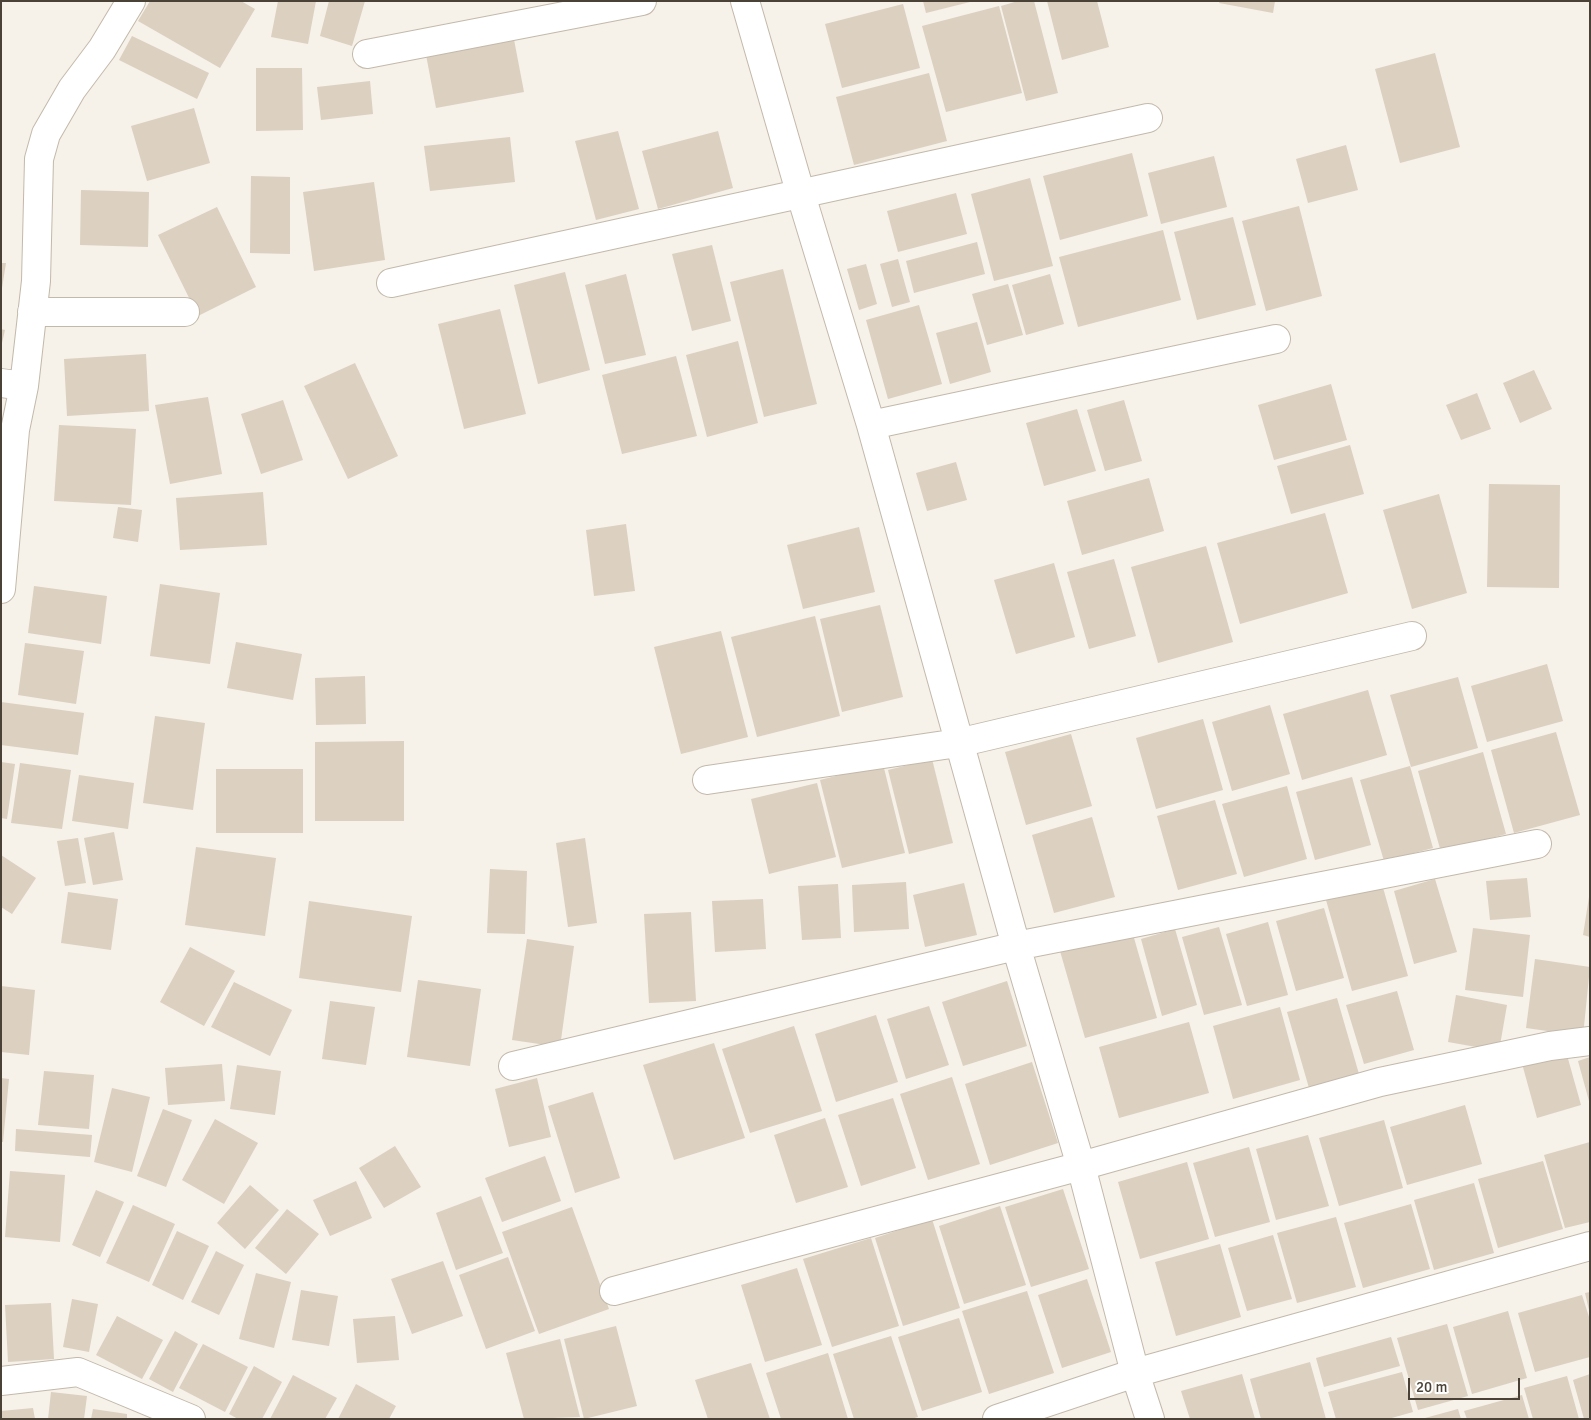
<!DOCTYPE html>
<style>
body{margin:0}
#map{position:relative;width:1591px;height:1420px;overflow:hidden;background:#f6f1e9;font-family:Signika,sans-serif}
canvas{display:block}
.frame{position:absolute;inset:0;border:2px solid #4b4237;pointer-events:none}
.scale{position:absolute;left:1408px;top:1378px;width:112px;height:22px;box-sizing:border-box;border:2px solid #4b4237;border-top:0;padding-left:6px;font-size:15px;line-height:18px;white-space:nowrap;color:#4b4237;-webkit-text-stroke:4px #fff;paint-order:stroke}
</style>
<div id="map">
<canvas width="1591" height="1420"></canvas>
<div class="frame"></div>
<div class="scale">20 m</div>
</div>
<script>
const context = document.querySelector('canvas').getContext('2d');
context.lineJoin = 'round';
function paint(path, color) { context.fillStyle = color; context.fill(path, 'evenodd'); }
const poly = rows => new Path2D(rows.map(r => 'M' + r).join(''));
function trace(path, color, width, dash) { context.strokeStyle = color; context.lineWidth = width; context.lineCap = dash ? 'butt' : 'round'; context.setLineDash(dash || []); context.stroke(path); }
const building = poly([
 [150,1,241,1,255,9,220,68,138,21],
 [278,1,316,1,308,44,271,37],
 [329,1,365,1,352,46,320,36],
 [923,1,970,1,970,2,926,13],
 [1018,1,1034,1,1058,93,1026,101,1001,6],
 [1047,1,1097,1,1109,47,1062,60],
 [1220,1,1275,1,1273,13,1219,3],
 [903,4,920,68,842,88,825,24],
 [999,6,1022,93,946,112,922,26],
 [512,29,524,92,436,108,424,44],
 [132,36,209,73,197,99,119,60],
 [1435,53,1460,147,1400,163,1375,69],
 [256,68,302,68,303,130,256,131],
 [929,73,947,141,854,165,836,97],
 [370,81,373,114,321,120,317,87],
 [194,108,210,163,147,181,131,126],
 [618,131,639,209,596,220,575,141],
 [718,131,733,188,658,209,642,151],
 [510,137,515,182,430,191,424,146],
 [1346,145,1358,190,1308,203,1296,159],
 [1132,153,1148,216,1060,240,1043,176],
 [1214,156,1227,207,1161,224,1148,173],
 [251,176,290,177,290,254,250,253],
 [1030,178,1053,266,994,281,971,194],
 [374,182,385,260,314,271,303,192],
 [81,190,149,192,148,247,80,245],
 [956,193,967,234,898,252,887,211],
 [1299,206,1322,296,1266,311,1242,221],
 [217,207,256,287,198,316,158,235],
 [1233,217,1256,305,1197,320,1174,232],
 [1163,230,1181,300,1078,327,1059,257],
 [977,242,985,274,914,293,906,261],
 [712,245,731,321,692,331,672,254],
 [898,259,910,302,892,307,880,264],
 [1,263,6,263,2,288,1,288],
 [866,264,877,304,859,310,847,269],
 [783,269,817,404,764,417,730,282],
 [565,272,590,370,538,384,514,285],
 [626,274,646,355,605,364,585,285],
 [1050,274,1064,324,1026,335,1012,285],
 [1008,284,1023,335,987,345,972,294],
 [919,305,942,384,888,399,866,320],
 [500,309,526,414,464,429,438,324],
 [977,322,991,372,950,384,936,333],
 [1,329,5,330,2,343,1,343],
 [738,341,758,423,707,437,686,355],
 [146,354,149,411,67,416,64,359],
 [676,356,697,436,622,454,602,375],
 [355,363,398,456,348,479,304,386],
 [1534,370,1552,409,1520,423,1503,383],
 [1331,384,1347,440,1274,460,1258,405],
 [1477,393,1491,429,1461,440,1446,405],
 [208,397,222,474,170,484,155,405],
 [283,400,303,460,261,474,241,414],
 [1124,400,1142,461,1105,471,1087,410],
 [1077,409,1096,471,1044,486,1026,423],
 [59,425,136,429,131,505,54,501],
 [1350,445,1364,494,1291,514,1277,466],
 [956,462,967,500,927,511,916,473],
 [1149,478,1164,531,1082,555,1067,501],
 [1489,484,1560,485,1559,588,1487,587],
 [263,492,267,545,180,550,176,498],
 [1439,494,1467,593,1412,609,1383,510],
 [118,507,142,510,138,542,113,538],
 [1325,513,1348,593,1240,624,1217,543],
 [626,524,635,591,594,596,586,530],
 [859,527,875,592,803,609,787,545],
 [1206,546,1233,642,1158,663,1131,567],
 [1114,559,1136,636,1089,649,1067,572],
 [1054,563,1075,637,1016,654,994,580],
 [160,584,220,593,210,664,150,656],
 [34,586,107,596,101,644,28,633],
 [880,605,903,697,842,712,820,619],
 [815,616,840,716,757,737,731,637],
 [721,631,748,737,681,754,654,647],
 [236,642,302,654,293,700,227,688],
 [25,643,84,651,76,704,18,695],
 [1547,664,1563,721,1487,742,1471,686],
 [365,676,366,724,316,725,315,678],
 [1458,677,1478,748,1411,767,1390,695],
 [1368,690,1387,755,1302,780,1283,714],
 [1,702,84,713,78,755,1,745],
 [1270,705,1290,774,1232,791,1212,722],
 [155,716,205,723,193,810,143,803],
 [1203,719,1223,790,1156,809,1136,738],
 [1556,732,1580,815,1514,833,1491,750],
 [1071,734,1092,806,1026,825,1005,752],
 [404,741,404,821,315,821,315,742],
 [1483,752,1506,834,1441,852,1418,771],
 [932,759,953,843,909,854,888,770],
 [1,762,15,764,7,819,1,818],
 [20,763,71,770,62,829,11,823],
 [883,764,905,853,842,868,820,780],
 [1410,766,1433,848,1384,861,1360,780],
 [216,769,303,769,303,833,216,833],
 [79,775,134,783,128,829,72,821],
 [1352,777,1371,845,1315,860,1296,792],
 [817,783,836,857,769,874,751,799],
 [1287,786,1307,859,1244,877,1222,804],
 [1215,800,1237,874,1178,890,1157,816],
 [1092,817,1115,897,1054,913,1032,835],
 [114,832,123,880,93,885,84,838],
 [78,838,86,883,65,886,57,841],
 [585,838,597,923,568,927,556,843],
 [196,847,276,858,265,936,185,925],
 [1,855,36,878,12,914,1,907],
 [490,869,527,871,525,934,487,933],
 [1527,878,1531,917,1490,920,1486,881],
 [1435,879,1457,952,1414,964,1394,891],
 [906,882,909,929,854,932,852,885],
 [964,883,977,935,925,947,913,895],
 [838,884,841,938,802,940,798,886],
 [1382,884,1408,976,1352,991,1326,900],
 [68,892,118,899,111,950,61,943],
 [1589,897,1590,897,1590,937,1583,935],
 [763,899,766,949,715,952,712,901],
 [309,901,412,916,401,992,299,978],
 [1324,908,1344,978,1296,991,1276,921],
 [691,912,696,1001,649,1003,644,914],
 [1268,922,1288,995,1247,1006,1226,934],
 [1219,927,1242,1005,1204,1015,1182,937],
 [1473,928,1530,935,1523,997,1465,990],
 [1175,929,1197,1005,1162,1016,1141,939],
 [1132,931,1157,1018,1085,1038,1060,951],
 [527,939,574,946,560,1047,512,1040],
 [190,947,235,971,204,1026,160,1002],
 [1535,959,1590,967,1583,1036,1526,1028],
 [418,980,481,989,470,1066,407,1057],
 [1007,981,1027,1046,963,1066,942,1002],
 [234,982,292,1010,270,1056,211,1027],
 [1,986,35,990,29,1055,1,1052],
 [1397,991,1414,1050,1364,1064,1346,1005],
 [1456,995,1507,1005,1499,1051,1448,1042],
 [1337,998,1359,1074,1309,1088,1287,1012],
 [330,1001,375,1007,366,1065,322,1059],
 [929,1006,949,1065,906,1079,887,1019],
 [1280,1007,1300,1080,1233,1099,1213,1026],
 [876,1015,898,1082,836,1102,815,1034],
 [1189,1022,1209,1093,1119,1118,1099,1047],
 [794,1026,822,1111,750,1133,722,1049],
 [714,1043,745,1138,674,1160,643,1065],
 [1565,1048,1581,1105,1537,1118,1521,1060],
 [1590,1057,1590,1101,1589,1101,1578,1061],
 [1032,1062,1058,1143,990,1165,965,1084],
 [222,1064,225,1101,168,1105,165,1068],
 [237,1065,281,1071,275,1115,230,1109],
 [44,1071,94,1075,89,1129,38,1125],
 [952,1077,980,1164,928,1180,900,1094],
 [1,1078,9,1079,3,1142,1,1142],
 [537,1078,551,1137,509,1147,495,1089],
 [112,1088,150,1097,132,1172,94,1162],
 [593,1092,620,1178,575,1193,548,1106],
 [893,1098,916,1168,861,1186,838,1115],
 [1465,1105,1482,1164,1407,1185,1390,1127],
 [163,1109,192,1120,166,1187,137,1176],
 [825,1118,848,1187,796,1203,774,1135],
 [215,1119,258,1143,224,1204,182,1180],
 [1384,1120,1403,1188,1339,1206,1319,1138],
 [16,1129,92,1135,90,1157,15,1151],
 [1308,1135,1329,1206,1276,1220,1256,1149],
 [1590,1142,1590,1222,1565,1228,1544,1155],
 [395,1146,421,1187,384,1208,359,1168],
 [1249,1147,1270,1222,1215,1237,1193,1163],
 [545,1156,561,1201,502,1222,485,1178],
 [1543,1161,1563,1229,1498,1248,1478,1179],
 [1187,1162,1209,1239,1140,1259,1118,1182],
 [10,1171,65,1175,60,1242,5,1237],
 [356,1181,372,1218,330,1236,313,1200],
 [1474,1183,1494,1253,1434,1270,1414,1200],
 [250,1185,279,1210,245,1249,217,1223],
 [1063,1189,1089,1269,1031,1287,1005,1207],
 [96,1190,124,1202,100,1257,72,1245],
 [481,1196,503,1253,456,1270,436,1213],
 [1411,1204,1430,1269,1363,1288,1344,1223],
 [133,1205,175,1224,149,1282,106,1263],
 [1000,1206,1026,1285,964,1304,939,1226],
 [572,1207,609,1309,539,1334,502,1232],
 [287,1209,319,1234,286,1274,255,1248],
 [1336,1217,1356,1287,1297,1303,1277,1233],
 [932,1219,960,1308,903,1326,875,1238],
 [177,1231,209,1246,183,1300,152,1285],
 [1273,1235,1292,1299,1247,1311,1228,1248],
 [871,1238,899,1326,832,1347,803,1259],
 [1220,1244,1241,1317,1176,1336,1155,1262],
 [216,1251,244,1265,219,1315,191,1302],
 [508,1257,535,1331,486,1349,459,1275],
 [443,1261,463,1316,412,1334,391,1279],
 [797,1268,822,1345,765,1362,741,1285],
 [256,1273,291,1282,274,1348,239,1339],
 [1087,1279,1111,1352,1062,1368,1038,1295],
 [301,1290,338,1296,329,1346,292,1340],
 [1027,1291,1054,1373,989,1394,962,1311],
 [1590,1292,1590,1310,1589,1310,1585,1293],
 [1582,1295,1590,1320,1590,1357,1535,1372,1518,1313],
 [72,1299,98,1304,89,1352,63,1347],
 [51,1303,54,1359,8,1362,5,1305],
 [1508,1311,1527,1378,1472,1394,1453,1327],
 [117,1316,163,1340,142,1379,96,1355],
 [395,1316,399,1360,357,1363,353,1319],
 [959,1318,982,1392,922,1411,898,1337],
 [1447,1324,1468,1396,1418,1410,1397,1338],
 [616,1326,637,1406,584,1419,564,1339],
 [175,1331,198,1344,173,1392,149,1379],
 [891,1336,918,1417,911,1419,854,1419,833,1354],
 [1391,1337,1400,1366,1324,1387,1316,1358],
 [560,1339,580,1417,524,1419,506,1353],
 [203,1344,248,1367,225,1412,179,1388],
 [828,1353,848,1419,781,1419,766,1373],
 [1310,1362,1326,1419,1261,1419,1250,1379],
 [751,1363,770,1419,708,1419,695,1380],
 [254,1366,282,1382,262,1419,238,1419,229,1414],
 [1402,1372,1413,1412,1388,1419,1336,1419,1328,1392],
 [1242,1374,1255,1419,1190,1419,1181,1391],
 [1590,1374,1590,1419,1584,1419,1573,1380],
 [293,1375,337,1398,325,1419,270,1419],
 [1567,1376,1579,1419,1533,1419,1524,1388],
 [356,1384,396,1406,389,1419,338,1419],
 [51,1392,87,1396,84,1419,48,1419],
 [1522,1395,1529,1419,1467,1419,1464,1411],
 [33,1408,35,1419,1,1419,1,1411],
 [93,1409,127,1414,127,1419,91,1419],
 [1458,1409,1461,1419,1426,1419,1425,1418]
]);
const street = poly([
 [745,1,801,195,871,425,1016,946,1081,1166,1135,1373,1150,1419],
 [367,54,642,1],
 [391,283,1148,118],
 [32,312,185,312],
 [1,383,24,386],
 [871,425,1276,339],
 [1,589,15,430,24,386,36,281,39,159,46,134,72,89,102,49,131,1],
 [707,780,958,743,1412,636],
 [513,1066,1016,946,1537,844],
 [614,1291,1081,1166,1380,1082,1550,1046,1590,1041],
 [1,1381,78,1372,191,1419],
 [997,1419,1135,1373,1590,1246]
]);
paint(building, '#dcd0c0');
trace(street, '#c3b9ab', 30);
trace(street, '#fff', 28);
</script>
